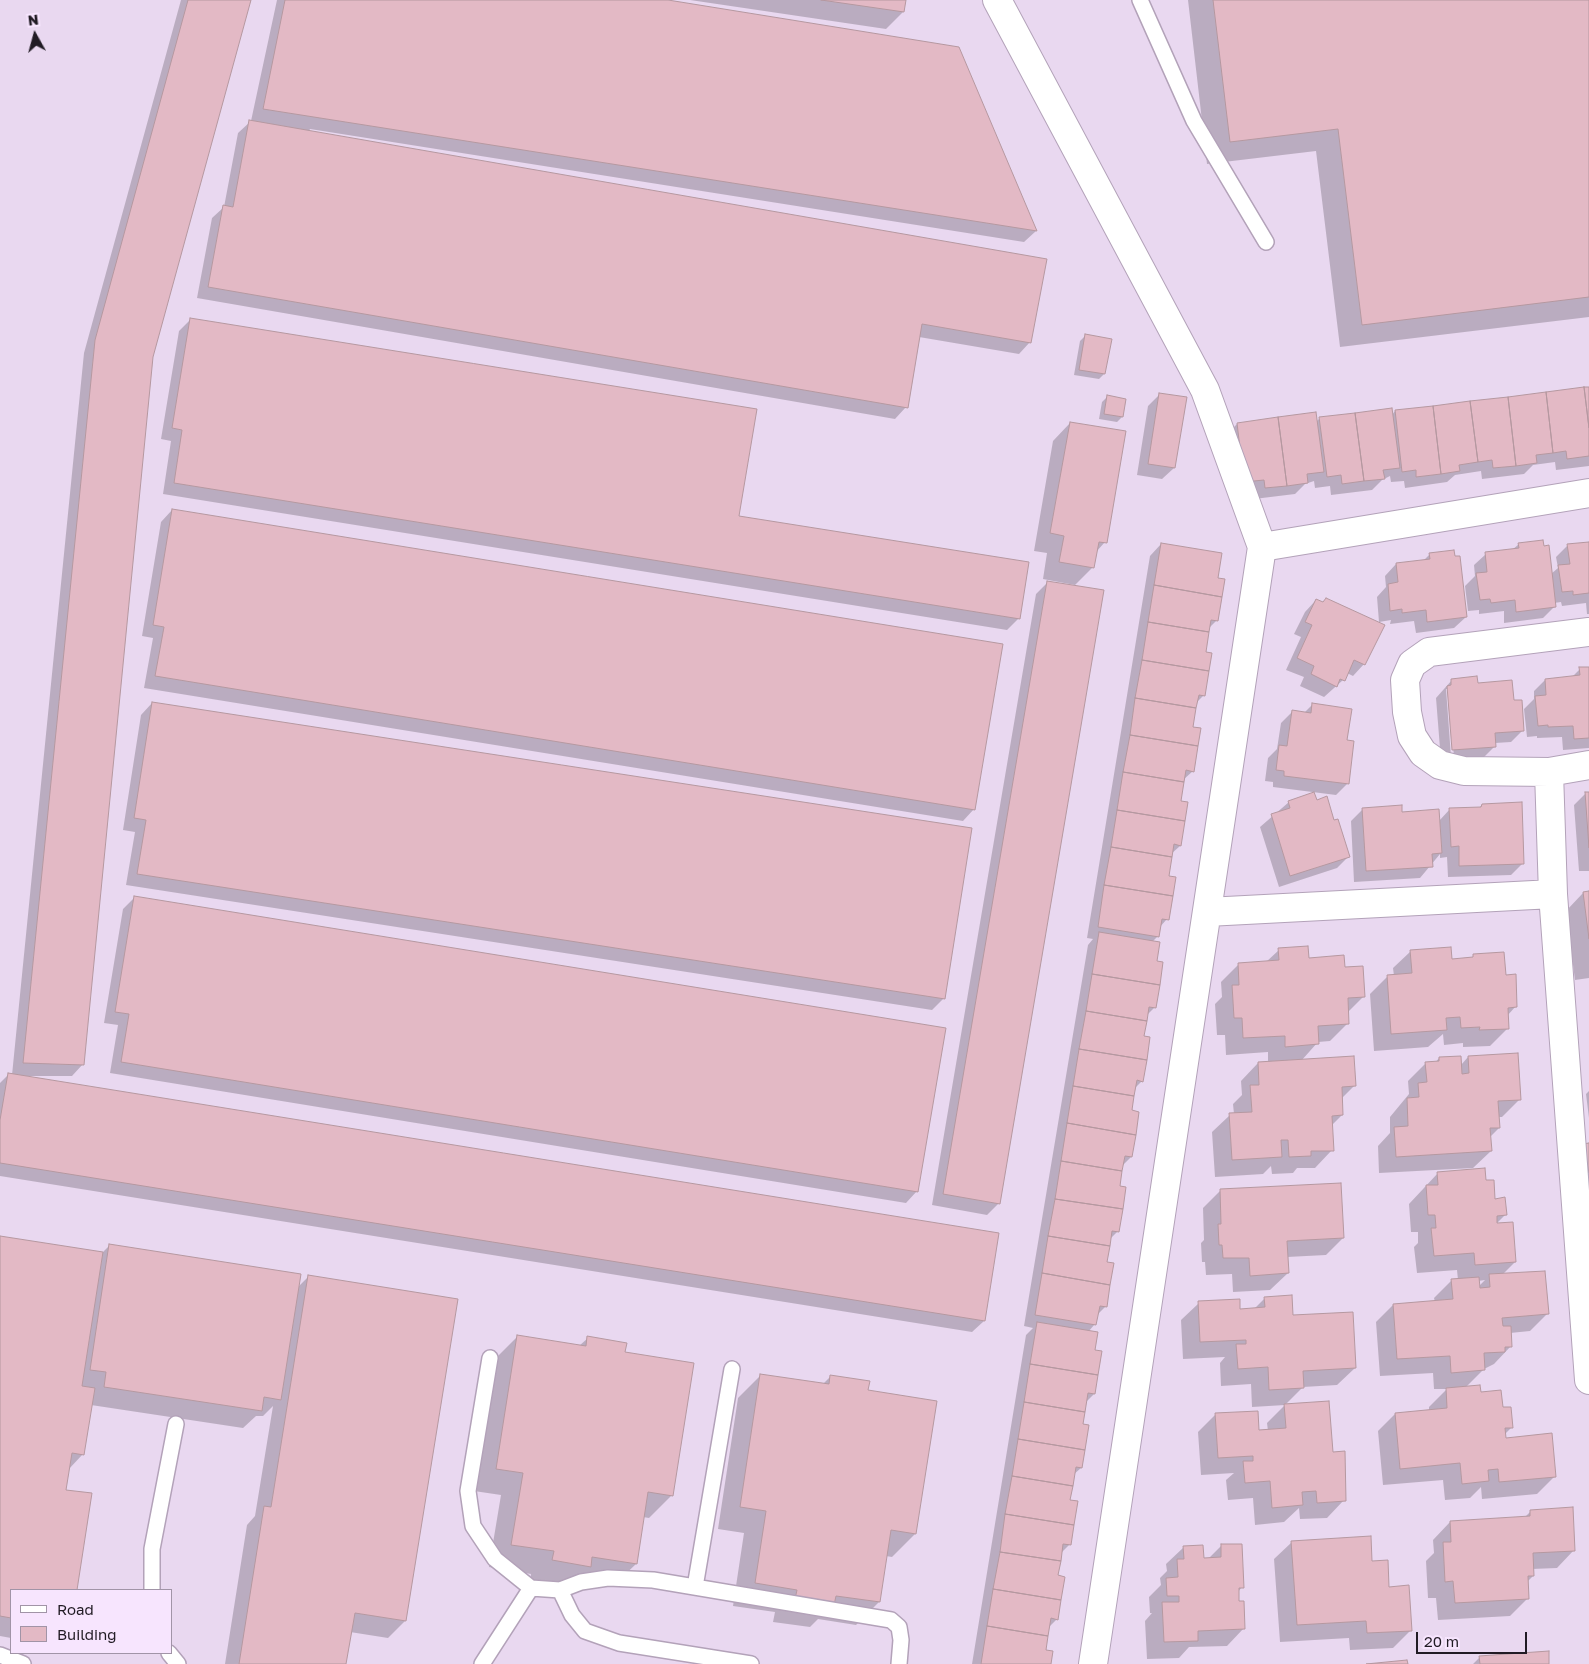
<!DOCTYPE html>
<style>
body{margin:0}
#map{position:relative;width:1589px;height:1664px;overflow:hidden;background:#e9d8f0;font-family:"Golos Text",sans-serif}
canvas{display:block}
.legend{position:absolute;left:10px;top:1589px;width:162px;height:65px;box-sizing:border-box;background:#f7e5fe;border:1px solid #a194a7;margin:0;padding:6px 9px;list-style:none;font-size:15px;color:#211b24}
.legend li{display:flex;align-items:center;gap:10px;height:25px}
.legend b{width:25px;border:1px solid #a194a7}
.north{position:absolute;left:10px;top:10px;width:50px;height:50px;-webkit-text-stroke:4px #f7e5fe;paint-order:stroke;rotate:353deg;font-size:14px;font-weight:700;line-height:20px;text-align:center;color:#211b24}
.north::after{content:'';display:block;margin:auto;width:18px;height:22px;background:#211b24;clip-path:polygon(50% 0,100% 100%,50% 72%,0 100%)}
.scale{position:absolute;left:1416px;top:1632px;width:111px;height:22px;box-sizing:border-box;border:2px solid #211b24;border-top:0;padding-left:6px;font-size:15px;line-height:18px;white-space:nowrap;color:#211b24;-webkit-text-stroke:4px #f7e5fe;paint-order:stroke}
</style>
<div id="map">
<canvas width="1589" height="1664"></canvas>
<ul class="legend">
<li><b style="height:6px;background:#fff"></b>Road</li>
<li><b style="height:14px;background:#e3b9c5"></b>Building</li>
</ul>
<div class="north">N</div>
<div class="scale">20 m</div>
</div>
<script>
const context = document.querySelector('canvas').getContext('2d');
context.lineJoin = 'round';
function paint(path, color) { context.fillStyle = color; context.fill(path, 'evenodd'); }
const poly = rows => new Path2D(rows.map(r => 'M' + r).join(''));
function trace(path, color, width, dash) { context.strokeStyle = color; context.lineWidth = width; context.lineCap = dash ? 'butt' : 'round'; context.setLineDash(dash || []); context.stroke(path); }
const shadow = poly([
 [181,0,250,0,152,356,83,1064,72,1076,18,1076,984,1321,972,1332,0,1176,0,1083,8,1075,12,1075,84,353],
 [277,0,660,0,958,49,1036,231,1024,242,310,129,309,131,1030,342,1019,354,919,337,906,407,895,419,197,298,212,218,224,207,238,133,251,121],
 [690,0,905,0,903,12,886,29],
 [1188,0,1589,0,1589,317,1340,347,1316,151,1207,164],
 [191,319,1019,618,1007,630,163,494,171,441,161,439,179,331],
 [1086,335,1104,374,1099,379,1074,375,1080,341],
 [1589,388,1589,466,1556,470,1555,462,1533,465,1524,474,1482,479,1481,471,1455,475,1447,482,1405,488,1404,481,1391,482,1390,476,1382,480,1372,490,1331,495,1330,486,1315,488,1314,481,1305,484,1295,494,1254,499,1226,435,1237,424,1316,422,1319,419,1392,415,1395,411],
 [1160,394,1174,468,1162,479,1137,475,1148,406],
 [1107,397,1122,417,1117,422,1099,419,1102,402],
 [1070,423,1105,542,1096,552,1093,567,1075,585,1043,579,1047,553,1034,551,1053,441],
 [172,510,974,809,963,821,144,688,153,638,142,636,161,522],
 [1589,543,1589,614,1587,614,1586,603,1562,606,1561,602,1554,603,1555,606,1543,618,1504,623,1504,611,1479,614,1479,610,1468,611,1465,586,1475,576,1474,565,1486,554,1512,550,1519,544,1551,574,1558,568,1556,557,1568,545],
 [1161,544,1217,579,1217,620,1208,629,1204,653,1204,695,1196,703,1192,728,1193,771,1183,780,1180,802,1180,846,1171,854,1167,877,1167,919,1159,928,1158,936,1152,942,1155,962,1155,1007,1147,1015,1143,1037,1142,1081,1134,1089,1131,1111,1131,1157,1122,1166,1118,1187,1118,1231,1109,1240,1106,1263,1106,1306,1097,1315,1095,1324,1088,1332,1094,1351,1094,1394,1085,1403,1082,1425,1084,1449,1081,1468,1073,1475,1069,1501,1070,1544,1060,1554,1056,1576,1057,1619,1048,1628,1044,1651,1049,1664,972,1664,1026,1335,1033,1328,1024,1326,1088,945,1093,939,1087,938,1150,556],
 [1430,554,1466,617,1454,628,1416,633,1414,621,1390,624,1391,620,1379,622,1377,597,1386,587,1385,576,1396,564,1423,561],
 [1047,583,999,1203,987,1215,932,1205,1036,594],
 [1326,599,1364,664,1353,676,1347,673,1343,680,1324,697,1300,686,1304,677,1286,670,1301,637,1294,634,1305,612,1316,600,1322,603],
 [1589,668,1589,748,1563,750,1562,737,1537,738,1537,736,1527,737,1524,709,1534,699,1534,691,1545,680,1571,678,1580,669],
 [1452,680,1477,684,1513,701,1523,730,1511,742,1495,743,1495,746,1483,758,1441,761,1436,698],
 [1446,689,1448,689,1454,757,1451,757],
 [152,703,944,998,932,1010,126,885,135,832,123,830,141,715],
 [1312,705,1346,741,1353,742,1347,784,1336,795,1273,787,1273,782,1265,781,1268,758,1277,749,1281,723,1292,712,1304,713],
 [1586,793,1589,793,1589,871,1579,871,1574,805],
 [1316,801,1334,821,1348,857,1337,868,1279,887,1260,827,1289,802],
 [1482,805,1523,863,1511,875,1448,877,1447,857,1440,858,1440,854,1420,878,1354,882,1351,821,1363,809,1401,813,1439,821,1450,809,1478,809],
 [1583,893,1589,893,1589,978,1575,980,1566,911],
 [135,897,917,1191,906,1203,110,1073,118,1025,104,1023,123,909],
 [1279,950,1344,968,1364,996,1347,1013,1348,1023,1330,1041,1318,1042,1301,1061,1354,1086,1341,1099,1342,1115,1331,1126,1332,1150,1315,1168,1297,1168,1293,1173,1272,1174,1271,1166,1263,1174,1215,1177,1212,1132,1230,1115,1234,1114,1233,1104,1242,1095,1241,1081,1258,1063,1268,1063,1268,1052,1226,1055,1225,1035,1217,1035,1215,1004,1222,997,1221,982,1238,965,1266,962],
 [1411,951,1450,960,1471,959,1474,956,1505,976,1516,1006,1507,1016,1508,1028,1490,1046,1463,1047,1463,1043,1444,1045,1443,1034,1428,1047,1374,1051,1370,994,1388,976,1394,976,1393,968],
 [1468,1057,1519,1100,1502,1117,1498,1117,1499,1128,1490,1137,1491,1151,1473,1168,1379,1173,1378,1146,1390,1133,1390,1117,1409,1094,1408,1081,1426,1063,1435,1063,1439,1058,1461,1065],
 [1589,1091,1589,1118,1586,1094],
 [1589,1144,1589,1207,1576,1210],
 [1438,1173,1485,1182,1494,1200,1505,1215,1495,1225,1515,1262,1502,1275,1547,1314,1530,1331,1510,1333,1511,1346,1494,1364,1484,1369,1466,1387,1502,1409,1512,1427,1504,1435,1504,1439,1554,1477,1537,1494,1482,1499,1481,1487,1470,1498,1445,1500,1443,1480,1383,1485,1378,1431,1395,1414,1429,1411,1429,1407,1447,1389,1434,1389,1433,1373,1380,1376,1376,1322,1393,1305,1435,1302,1434,1298,1452,1280,1458,1280,1457,1270,1417,1273,1414,1247,1418,1243,1418,1232,1411,1232,1409,1204],
 [1485,1280,1478,1287,1478,1281],
 [1220,1191,1343,1238,1326,1255,1287,1257,1288,1273,1270,1290,1233,1292,1232,1274,1206,1275,1205,1262,1202,1262,1201,1243,1204,1240,1203,1208],
 [0,1237,102,1253,110,1245,298,1287,309,1276,405,1621,388,1638,350,1632,345,1664,225,1664,247,1525,255,1516,273,1406,263,1416,256,1416,243,1428,91,1405,83,1454,68,1470,64,1491,91,1494,76,1590,11,1590,11,1638,0,1636],
 [1265,1298,1355,1368,1337,1385,1303,1387,1285,1405,1331,1453,1344,1500,1327,1518,1300,1519,1299,1508,1284,1522,1255,1525,1253,1498,1228,1500,1226,1480,1234,1473,1201,1475,1198,1432,1215,1415,1257,1412,1258,1432,1268,1431,1267,1423,1285,1405,1252,1407,1251,1384,1221,1386,1220,1363,1225,1357,1183,1359,1181,1320,1199,1303,1239,1310,1254,1309],
 [518,1336,579,1346,588,1338,672,1495,649,1518,643,1517,636,1564,613,1586,575,1581,567,1589,530,1583,531,1574,489,1567,501,1495,474,1491,495,1359],
 [761,1375,823,1384,831,1376,867,1392,915,1534,892,1557,886,1556,879,1602,856,1625,818,1619,810,1627,773,1622,775,1612,733,1606,744,1533,718,1529,738,1398],
 [1531,1511,1574,1550,1557,1568,1532,1569,1533,1576,1527,1582,1528,1598,1510,1616,1438,1620,1436,1598,1428,1598,1426,1561,1434,1553,1433,1540,1450,1522,1525,1517],
 [1292,1542,1371,1562,1388,1588,1411,1630,1393,1648,1350,1650,1349,1638,1280,1642,1274,1559],
 [1221,1546,1242,1587,1238,1592,1238,1603,1244,1628,1227,1646,1189,1647,1179,1658,1147,1659,1145,1621,1152,1613,1150,1613,1149,1597,1161,1585,1160,1578,1167,1571,1166,1564,1184,1547,1203,1560,1208,1559],
 [1480,1657,1548,1664,1473,1664]
]);
const building = poly([
 [188,0,251,0,153,357,84,1065,23,1063,95,340,188,0],
 [285,0,668,0,959,47,1037,231,263,109,285,0],
 [821,0,906,0,904,12,821,0],
 [1213,0,1589,0,1589,297,1362,325,1338,129,1230,142,1213,0],
 [249,120,1047,259,1031,343,922,324,908,408,208,287,223,205,233,207,249,120],
 [190,318,757,409,739,516,1029,562,1020,619,174,483,182,430,172,428,190,318],
 [1085,334,1112,339,1105,374,1079,370,1085,334],
 [1584,387,1589,387,1589,428,1584,387],
 [1584,387,1589,428,1589,456,1567,459,1566,451,1553,453,1546,392,1584,387],
 [1546,392,1553,453,1536,455,1537,463,1516,466,1508,397,1546,392],
 [1159,393,1187,397,1175,468,1148,464,1159,393],
 [1107,395,1126,399,1123,417,1104,414,1107,395],
 [1508,397,1516,466,1493,468,1492,460,1478,462,1470,401,1508,397],
 [1470,401,1478,462,1459,465,1460,471,1441,474,1433,406,1470,401],
 [1433,406,1441,474,1416,477,1416,470,1402,472,1395,410,1433,406],
 [1392,408,1400,468,1383,470,1385,479,1364,481,1355,413,1392,408],
 [1316,412,1324,472,1307,474,1308,483,1287,486,1278,417,1316,412],
 [1355,413,1364,481,1342,484,1341,475,1327,477,1319,417,1355,413],
 [1278,417,1287,486,1265,488,1264,480,1244,482,1237,423,1278,417],
 [1070,422,1126,431,1107,543,1099,542,1094,568,1059,562,1064,536,1050,533,1070,422],
 [172,509,1003,644,975,810,155,676,164,627,153,625,172,509],
 [1543,540,1544,546,1549,545,1556,607,1516,612,1515,600,1491,603,1490,599,1480,600,1476,573,1487,572,1485,552,1519,548,1518,543,1543,540],
 [1589,542,1589,593,1573,595,1573,591,1562,592,1558,565,1570,564,1567,544,1589,542],
 [1161,543,1222,553,1218,578,1225,579,1222,597,1154,585,1161,543],
 [1454,550,1455,556,1460,556,1467,617,1427,622,1426,610,1402,613,1402,609,1390,611,1388,584,1398,582,1396,563,1430,559,1429,553,1454,550],
 [1047,581,1104,590,1000,1204,943,1194,1047,581],
 [1154,585,1222,597,1218,621,1211,620,1209,632,1148,622,1154,585],
 [1326,598,1385,625,1365,665,1354,660,1345,681,1340,679,1337,687,1311,674,1314,666,1297,658,1312,625,1305,622,1316,599,1323,602,1326,598],
 [1148,622,1209,632,1206,652,1212,653,1209,671,1142,660,1148,622],
 [1142,660,1209,671,1205,696,1199,695,1196,708,1135,698,1142,660],
 [1579,667,1589,667,1589,738,1574,739,1573,726,1548,727,1548,725,1538,726,1535,696,1546,695,1545,679,1580,675,1579,667],
 [1477,676,1478,683,1512,680,1514,700,1522,700,1524,731,1495,733,1496,747,1452,750,1447,686,1451,685,1451,679,1477,676],
 [1135,698,1196,708,1193,727,1201,728,1198,746,1130,735,1135,698],
 [152,702,972,828,945,999,137,874,146,820,134,818,152,702],
 [1312,703,1352,709,1347,740,1354,741,1349,784,1284,776,1284,771,1276,770,1279,745,1287,746,1292,710,1311,713,1312,703],
 [1130,735,1198,746,1194,772,1186,770,1184,782,1123,772,1130,735],
 [1123,772,1184,782,1181,801,1188,802,1185,821,1117,810,1123,772],
 [1314,792,1317,800,1327,796,1334,820,1338,819,1350,857,1290,876,1271,814,1290,808,1288,801,1314,792],
 [1585,792,1589,792,1589,848,1585,792],
 [1522,802,1524,864,1459,866,1459,846,1451,847,1449,808,1481,807,1482,804,1522,802],
 [1402,805,1402,812,1439,809,1442,853,1432,854,1433,867,1366,871,1362,808,1402,805],
 [1117,810,1185,821,1181,846,1174,844,1172,857,1111,847,1117,810],
 [1111,847,1172,857,1169,876,1176,877,1173,896,1104,885,1111,847],
 [1104,885,1173,896,1169,920,1162,919,1159,937,1098,927,1104,885],
 [1589,891,1589,939,1583,892,1589,891],
 [134,896,946,1028,918,1192,121,1062,129,1014,115,1012,134,896],
 [1099,932,1160,942,1157,961,1163,962,1160,985,1092,974,1099,932],
 [1308,946,1309,958,1344,955,1345,967,1363,966,1365,997,1348,998,1349,1024,1318,1026,1319,1044,1285,1047,1285,1036,1243,1038,1242,1018,1234,1018,1232,985,1239,985,1238,963,1279,960,1278,948,1308,946],
 [1451,947,1452,959,1473,957,1473,954,1504,952,1506,975,1516,974,1517,1007,1508,1008,1509,1029,1479,1030,1480,1027,1461,1028,1460,1017,1446,1018,1447,1030,1391,1034,1387,975,1412,973,1410,950,1451,947],
 [1092,974,1160,985,1156,1008,1149,1007,1147,1021,1086,1011,1092,974],
 [1086,1011,1147,1021,1144,1036,1150,1037,1147,1060,1079,1049,1086,1011],
 [1079,1049,1147,1060,1143,1082,1137,1080,1134,1096,1073,1086,1079,1049],
 [1518,1053,1521,1100,1498,1101,1500,1128,1490,1128,1492,1151,1396,1157,1394,1127,1408,1126,1407,1098,1419,1097,1418,1083,1427,1082,1425,1062,1439,1061,1439,1057,1461,1056,1462,1074,1469,1073,1468,1056,1518,1053],
 [1354,1056,1356,1086,1342,1087,1343,1115,1332,1116,1334,1151,1311,1151,1311,1156,1289,1157,1288,1140,1281,1140,1282,1157,1232,1160,1229,1113,1252,1112,1250,1085,1259,1085,1258,1062,1354,1056],
 [8,1073,999,1233,985,1321,0,1163,0,1120,8,1073],
 [1073,1086,1134,1096,1132,1110,1139,1112,1136,1135,1067,1123,1073,1086],
 [1067,1123,1136,1135,1132,1157,1125,1156,1122,1171,1061,1161,1067,1123],
 [1589,1143,1589,1173,1583,1144,1589,1143],
 [1061,1161,1122,1171,1120,1186,1126,1187,1123,1209,1055,1199,1061,1161],
 [1485,1168,1486,1180,1494,1180,1495,1199,1505,1197,1507,1215,1497,1216,1497,1223,1513,1222,1516,1262,1475,1265,1474,1253,1434,1256,1431,1228,1436,1228,1435,1215,1428,1215,1426,1185,1438,1185,1437,1172,1485,1168],
 [1341,1183,1344,1238,1287,1241,1289,1273,1250,1276,1249,1258,1223,1258,1222,1245,1219,1245,1218,1224,1221,1224,1220,1189,1341,1183],
 [1055,1199,1123,1209,1119,1232,1112,1231,1110,1246,1048,1236,1055,1199],
 [0,1236,103,1252,82,1386,95,1388,84,1455,72,1453,66,1490,92,1493,77,1590,11,1590,11,1618,0,1616,0,1236],
 [1048,1236,1110,1246,1107,1262,1114,1263,1110,1285,1042,1273,1048,1236],
 [109,1244,301,1274,281,1400,264,1397,262,1411,104,1387,106,1372,90,1370,109,1244],
 [1545,1271,1549,1314,1502,1318,1503,1326,1511,1326,1512,1347,1505,1347,1505,1352,1484,1353,1485,1370,1451,1373,1450,1356,1397,1359,1393,1304,1453,1299,1451,1279,1479,1277,1480,1288,1490,1287,1489,1274,1545,1271],
 [1042,1273,1110,1285,1107,1307,1100,1306,1096,1325,1035,1315,1042,1273],
 [308,1275,458,1299,406,1621,355,1613,346,1664,239,1664,264,1506,271,1507,308,1275],
 [1292,1295,1293,1315,1353,1312,1356,1368,1303,1371,1304,1388,1269,1390,1268,1367,1238,1369,1236,1344,1246,1344,1246,1340,1200,1342,1198,1301,1240,1299,1240,1309,1265,1307,1264,1297,1292,1295],
 [1037,1322,1098,1332,1095,1350,1102,1351,1098,1375,1030,1364,1037,1322],
 [517,1335,586,1346,587,1336,627,1343,625,1352,694,1363,673,1496,648,1492,637,1564,592,1557,591,1567,552,1560,554,1551,511,1545,523,1473,496,1469,517,1335],
 [1030,1364,1098,1375,1095,1394,1088,1393,1085,1412,1024,1402,1030,1364],
 [760,1374,829,1384,830,1375,870,1381,868,1390,937,1401,916,1534,891,1530,880,1602,836,1596,834,1605,795,1599,797,1590,755,1583,766,1511,740,1507,760,1374],
 [1480,1385,1481,1392,1501,1390,1503,1407,1511,1407,1513,1428,1505,1428,1506,1438,1552,1433,1556,1477,1499,1482,1498,1469,1488,1470,1489,1481,1462,1484,1460,1463,1400,1469,1395,1413,1447,1408,1446,1388,1480,1385],
 [1329,1401,1333,1452,1345,1451,1346,1501,1317,1503,1316,1491,1302,1492,1303,1505,1272,1508,1270,1481,1245,1483,1243,1461,1253,1461,1253,1456,1218,1458,1215,1413,1258,1411,1259,1430,1286,1428,1284,1404,1329,1401],
 [1024,1402,1085,1412,1083,1424,1089,1425,1085,1450,1018,1439,1024,1402],
 [1018,1439,1085,1450,1082,1468,1076,1467,1073,1486,1012,1476,1018,1439],
 [1012,1476,1073,1486,1070,1500,1078,1501,1074,1525,1005,1514,1012,1476],
 [1573,1507,1575,1551,1533,1553,1534,1576,1528,1576,1529,1599,1455,1603,1453,1581,1445,1582,1443,1542,1451,1542,1450,1521,1530,1516,1530,1510,1573,1507],
 [1005,1514,1074,1525,1071,1545,1063,1544,1061,1561,1000,1552,1005,1514],
 [1371,1536,1372,1561,1388,1560,1389,1587,1409,1585,1412,1631,1367,1633,1366,1621,1297,1625,1291,1541,1371,1536],
 [1221,1544,1242,1544,1244,1588,1239,1588,1239,1601,1244,1601,1245,1629,1198,1631,1198,1641,1164,1642,1162,1602,1179,1602,1179,1596,1167,1596,1166,1578,1178,1577,1177,1559,1184,1559,1183,1546,1203,1545,1204,1558,1221,1557,1221,1544],
 [1000,1552,1061,1561,1058,1575,1065,1577,1061,1600,993,1589,1000,1552],
 [993,1589,1061,1600,1058,1620,1051,1618,1048,1636,987,1626,993,1589],
 [987,1626,1048,1636,1046,1650,1053,1651,1051,1664,981,1664,987,1626],
 [1549,1651,1549,1664,1480,1664,1479,1656,1549,1651],
 [1407,1660,1408,1664,1366,1664,1407,1660]
]);
const lane = poly([
 [1140,0,1194,121,1266,242],
 [695,1587,732,1369],
 [531,1588,560,1590,581,1582,608,1578,653,1580,891,1620,899,1627,901,1640,899,1664],
 [152,1590,152,1549,176,1424],
 [560,1590,572,1615,585,1631,619,1643,751,1664],
 [169,1653,178,1664],
 [0,1655,23,1664],
 [482,1664,531,1588,495,1559,473,1526,468,1491,490,1358]
]);
const street = poly([
 [997,0,1205,390,1262,547],
 [1589,632,1429,652,1412,664,1405,680,1407,712,1412,736,1423,753,1440,765,1464,771,1549,772,1589,765],
 [1549,772,1553,894],
 [1207,912,1553,894,1589,1380],
 [1093,1664,1262,547,1589,493]
]);
paint(shadow, '#0003');
paint(building, '#e3b9c5');
trace(building, '#b598a0', 1);
trace(lane, '#b3a2b9', 18);
trace(street, '#b3a2b9', 30);
trace(lane, '#fff', 15);
trace(street, '#fff', 28);
</script>
